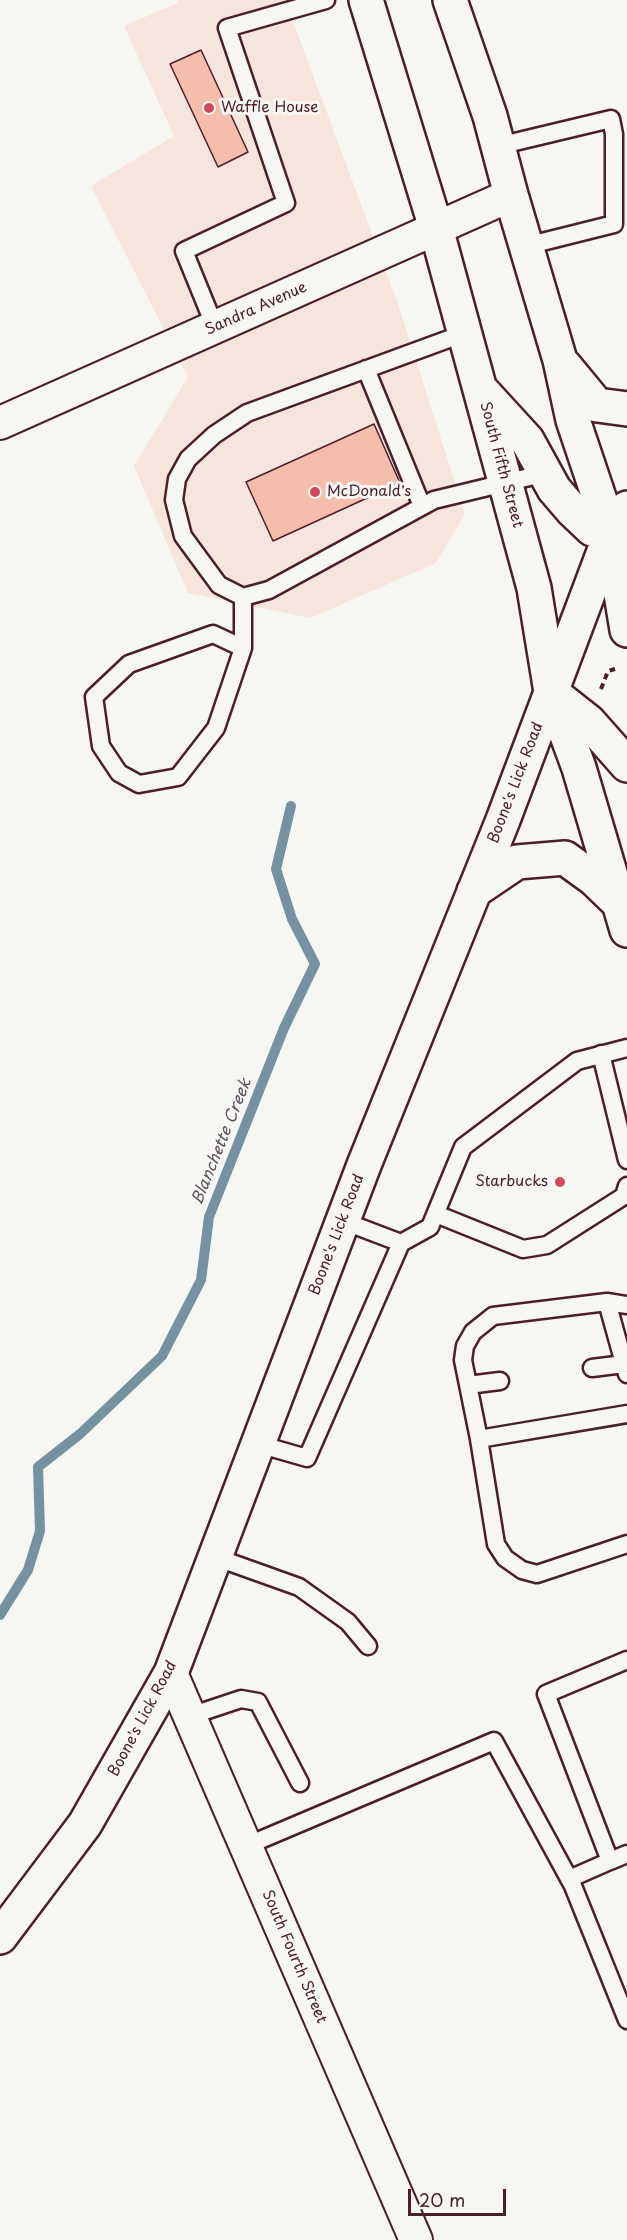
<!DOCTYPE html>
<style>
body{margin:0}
#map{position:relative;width:627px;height:2240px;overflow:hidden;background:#f6f6f2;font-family:"Playpen Sans",sans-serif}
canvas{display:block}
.scale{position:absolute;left:408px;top:2189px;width:98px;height:27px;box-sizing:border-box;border:3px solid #4a1f2b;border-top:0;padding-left:8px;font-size:18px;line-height:21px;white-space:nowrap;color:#4a1f2b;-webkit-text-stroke:4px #f6f6f2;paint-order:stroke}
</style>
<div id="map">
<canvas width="627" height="2240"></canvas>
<div class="scale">20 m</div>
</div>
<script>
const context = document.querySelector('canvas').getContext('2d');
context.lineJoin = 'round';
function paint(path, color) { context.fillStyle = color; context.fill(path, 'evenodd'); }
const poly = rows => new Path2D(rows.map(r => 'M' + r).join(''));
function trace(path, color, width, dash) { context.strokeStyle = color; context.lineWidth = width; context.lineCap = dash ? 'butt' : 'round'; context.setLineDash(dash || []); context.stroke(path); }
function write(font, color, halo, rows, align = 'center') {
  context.font = font + ' "Playpen Sans",sans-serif'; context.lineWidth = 6; context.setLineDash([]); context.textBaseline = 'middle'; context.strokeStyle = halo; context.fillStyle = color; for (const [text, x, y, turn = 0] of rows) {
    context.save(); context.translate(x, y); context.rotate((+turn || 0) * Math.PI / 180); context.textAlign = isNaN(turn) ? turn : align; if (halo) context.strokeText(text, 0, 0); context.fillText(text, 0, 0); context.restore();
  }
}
const built = poly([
 [177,0,285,0,398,304,465,514,436,563,310,618,188,593,134,466,188,377,91,186,174,136,124,26,178,3]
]);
const stream = poly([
 [0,1615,28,1570,40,1531,38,1467,80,1434,162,1356,201,1280,209,1217,284,1028,315,964,292,919,276,869,291,806]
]);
const building = poly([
 [201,50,248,152,218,167,170,64,201,50],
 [374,424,400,483,273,541,246,482,374,424]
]);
const path = poly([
 [601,689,608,671,615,669]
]);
const lane = poly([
 [498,146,611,119,614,134,614,224,526,246],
 [215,327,184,251,286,203,227,28,326,0],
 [465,333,247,413,214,435,188,459,177,479,174,500,183,536,219,585,243,597,269,590,434,500,546,473],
 [366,369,422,506],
 [243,597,243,648,216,728,178,777,139,784,119,773,101,746,94,697,129,664,213,634,243,648],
 [601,1054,627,1160],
 [436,1214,523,1249,547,1245,624,1196,627,1186],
 [343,1221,401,1243],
 [607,1302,627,1374],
 [627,1305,607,1302,493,1316,473,1332,465,1346,463,1360,479,1439,496,1544,505,1558,522,1570,537,1574,627,1544],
 [592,1368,624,1364],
 [468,1385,500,1381],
 [479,1439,627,1414],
 [258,1444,307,1458,401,1243,430,1227,463,1147,577,1061,627,1048],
 [215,1557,299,1587,348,1622,368,1646],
 [627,1660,546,1694,610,1861,627,1854],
 [190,1716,241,1699,258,1702,300,1783],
 [246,1846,494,1741,573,1886,627,2020],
 [569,1879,610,1861]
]);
const street = poly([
 [0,423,511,195],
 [171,1673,416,2240]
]);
const secondary = poly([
 [366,0,436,228,534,588,551,692,579,768,627,930],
 [450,0,490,116,511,195,560,360,573,420,611,533,627,630],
 [564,365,597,405,627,409],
 [483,392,527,440,554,489,572,510,592,529,611,533],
 [551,692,589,722,627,765],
 [474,891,517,862,565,858,594,879,620,904],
 [0,1937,85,1824,171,1673,364,1165,503,820,611,533,627,508]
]);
const markers = [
 [209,108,6,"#d1495b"],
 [315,492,6,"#d1495b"],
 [560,1182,6,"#d1495b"]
];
const poiNames = [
 ["Waffle House",221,108],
 ["McDonald's",327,492],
 ["Starbucks",548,1182,"right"]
];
const streetNames = [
 ["Sandra Avenue",256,309,-24],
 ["South Fifth Street",501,465,75],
 ["Boone's Lick Road",516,783,-69],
 ["Boone's Lick Road",337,1235,-69],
 ["Boone's Lick Road",143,1719,-62],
 ["South Fourth Street",294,1957,67]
];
const waterNames = [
 ["Blanchette Creek",222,1142,-68]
];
paint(built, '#f6e5dd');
trace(stream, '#7492a0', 10);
paint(building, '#f5bdab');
trace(building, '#4a1f2b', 1.5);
trace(lane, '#4a1f2b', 21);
trace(street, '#4a1f2b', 36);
trace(secondary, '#4a1f2b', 38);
trace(path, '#4a1f2b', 4, [6, 4.5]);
trace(lane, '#f6f6f2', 16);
trace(street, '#f6f6f2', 32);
trace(secondary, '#f6f6f2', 33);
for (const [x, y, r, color] of markers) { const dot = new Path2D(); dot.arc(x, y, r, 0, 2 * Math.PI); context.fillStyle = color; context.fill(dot); trace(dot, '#f6f6f2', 2); }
write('15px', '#4a1f2b', '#f6f6f2', poiNames, 'left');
write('15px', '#4a1f2b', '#f6f6f2', streetNames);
write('italic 16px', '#5c4f5c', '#f6f6f2', waterNames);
</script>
